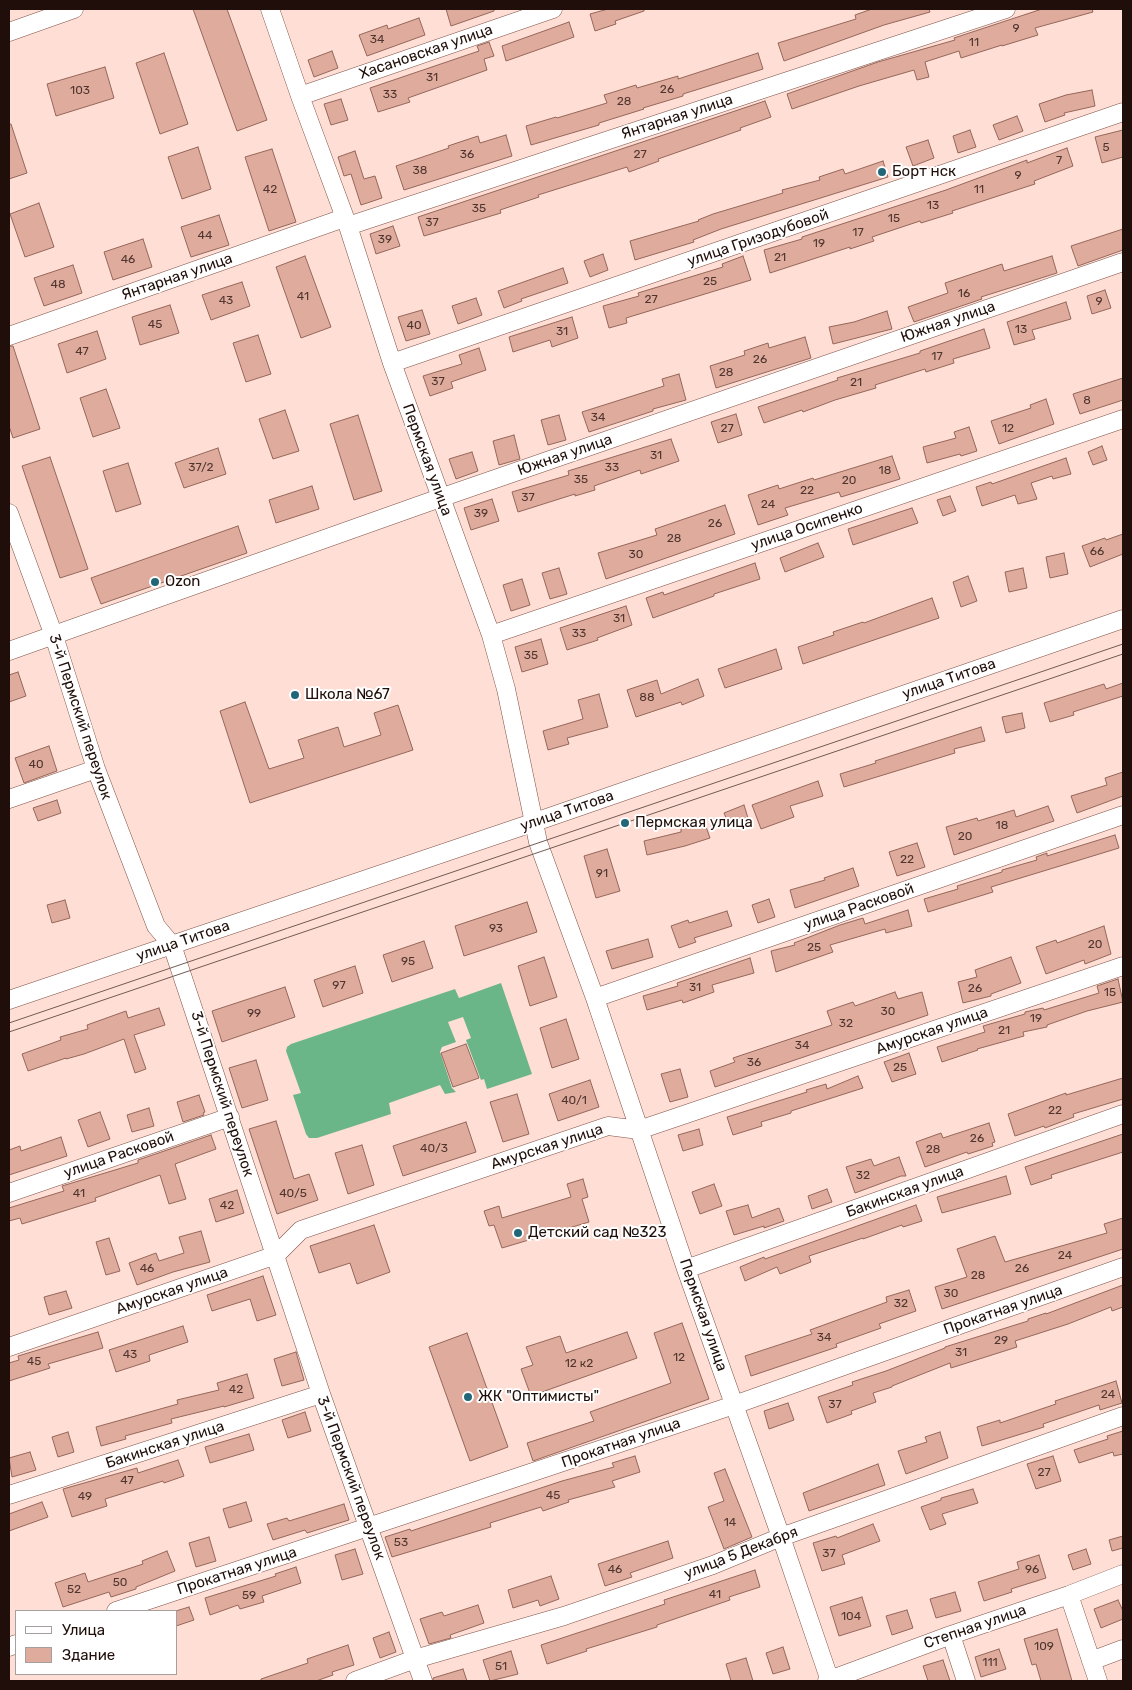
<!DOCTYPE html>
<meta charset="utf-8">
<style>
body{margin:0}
#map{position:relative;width:1132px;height:1690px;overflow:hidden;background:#ffded5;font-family:Rubik,sans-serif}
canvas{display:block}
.frame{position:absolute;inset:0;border:10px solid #1f0e09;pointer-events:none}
.legend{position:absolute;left:15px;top:1610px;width:162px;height:65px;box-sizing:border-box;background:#fff;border:1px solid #a59f9d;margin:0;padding:6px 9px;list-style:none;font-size:15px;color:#1f0e09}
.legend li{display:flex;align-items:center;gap:10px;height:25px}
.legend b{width:25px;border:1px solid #a59f9d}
</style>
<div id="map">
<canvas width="1132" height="1690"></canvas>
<div class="frame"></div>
<ul class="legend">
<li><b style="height:6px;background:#fff"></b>Улица</li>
<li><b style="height:14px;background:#deab9d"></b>Здание</li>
</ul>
</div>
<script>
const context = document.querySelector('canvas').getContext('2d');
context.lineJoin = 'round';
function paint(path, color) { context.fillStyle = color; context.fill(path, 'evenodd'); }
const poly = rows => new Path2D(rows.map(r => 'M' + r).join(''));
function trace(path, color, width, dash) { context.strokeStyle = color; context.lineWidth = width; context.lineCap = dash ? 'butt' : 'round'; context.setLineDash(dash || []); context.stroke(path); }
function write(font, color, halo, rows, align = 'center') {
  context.font = font + ' Rubik,sans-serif'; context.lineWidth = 4; context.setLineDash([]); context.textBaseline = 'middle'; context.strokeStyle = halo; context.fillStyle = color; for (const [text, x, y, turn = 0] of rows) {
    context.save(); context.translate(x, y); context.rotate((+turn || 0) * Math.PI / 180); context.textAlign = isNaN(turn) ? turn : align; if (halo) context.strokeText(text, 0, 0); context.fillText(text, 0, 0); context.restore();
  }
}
const forest = poly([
 [501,983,532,1074,487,1089,484,1079,481,1080,466,1040,471,1038,463,1017,448,1022,456,1042,442,1047,440,1052,452,1088,456,1092,445,1094,440,1085,389,1103,391,1114,317,1138,309,1138,306,1134,293,1095,301,1093,286,1051,287,1047,291,1044,455,989,459,998]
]);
const building = poly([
 [193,9,227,9,267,120,237,131,193,9],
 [446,9,494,9,494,11,451,26,446,9],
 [608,9,644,9,644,11,615,21,616,24,595,31,590,14,608,9],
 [872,9,929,9,930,12,884,25,784,61,778,43,856,19,855,15,872,9],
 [1042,9,1092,9,1093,12,1035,28,1038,35,1002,46,1002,45,961,58,959,51,925,62,929,77,917,80,914,70,859,86,792,109,787,94,878,62,955,40,954,38,1042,9],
 [419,18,425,35,367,56,359,35,387,25,388,29,419,18],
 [569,22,574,37,506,61,502,46,569,22],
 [489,42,494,56,484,59,487,70,408,98,410,102,378,112,370,88,479,51,477,46,489,42],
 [332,51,338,68,314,77,308,60,332,51],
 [164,53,188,124,160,134,136,63,164,53],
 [758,53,763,69,683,94,683,96,643,108,644,109,599,123,599,125,531,145,526,126,556,117,557,118,607,103,604,95,636,85,637,88,678,76,678,79,758,53],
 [105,67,114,98,56,116,47,84,105,67],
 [1092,90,1095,106,1064,113,1065,115,1045,122,1039,104,1066,95,1092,90],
 [341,99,348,120,331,125,324,104,341,99],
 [765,101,771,117,740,128,741,130,658,159,659,161,629,172,627,167,589,179,538,195,539,197,500,210,501,213,424,236,418,217,765,101],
 [1017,116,1023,131,999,140,993,125,1017,116],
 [9,124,11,124,27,173,9,179,9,124],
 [970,130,976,147,958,153,953,136,970,130],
 [1123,130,1123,157,1102,163,1095,137,1123,130],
 [506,135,512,156,404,190,396,166,449,148,448,146,478,136,480,143,506,135],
 [928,140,934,158,913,166,906,147,928,140],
 [198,147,211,189,182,199,168,157,198,147],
 [1067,148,1073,166,1034,181,1035,184,952,211,953,213,921,223,920,221,872,237,874,241,850,249,850,247,770,273,764,250,802,239,802,237,946,190,1027,160,1027,163,1067,148],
 [272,149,296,222,269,231,245,157,272,149],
 [355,151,364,179,375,176,382,198,361,205,351,174,344,176,338,157,355,151],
 [883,161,888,177,721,229,693,240,694,242,635,260,630,241,699,221,698,220,713,214,783,193,782,190,820,180,819,177,843,169,845,174,883,161],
 [39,203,54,247,25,257,10,214,39,203],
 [219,215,229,245,191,257,181,227,219,215],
 [393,226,400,246,376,254,370,234,393,226],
 [1123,229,1123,250,1078,266,1071,246,1123,229],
 [143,239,152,267,113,280,104,252,143,239],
 [603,254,608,270,590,277,584,261,603,254],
 [305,256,331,327,301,338,276,267,305,256],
 [743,256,751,280,626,318,627,323,609,328,603,306,639,296,638,293,723,267,722,264,743,256],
 [1052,256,1057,273,981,297,982,299,914,322,908,307,948,293,945,283,1002,264,1004,271,1052,256],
 [73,265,82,293,44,306,34,278,73,265],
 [563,268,568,283,521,299,522,301,504,308,498,291,563,268],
 [242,282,250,306,211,320,202,295,242,282],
 [1105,290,1111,308,1092,314,1087,296,1105,290],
 [476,298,482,315,458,324,452,306,476,298],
 [1066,302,1071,319,1032,330,1035,339,1014,345,1007,322,1066,302],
 [170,305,179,333,140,345,132,317,170,305],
 [422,310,430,334,406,341,398,317,422,310],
 [887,311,892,329,833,344,829,327,854,322,887,311],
 [572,317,578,338,552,347,550,340,513,352,509,337,572,317],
 [984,329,990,348,953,359,954,363,926,372,925,369,875,385,876,388,835,400,803,412,802,410,764,423,758,407,838,380,837,378,920,353,920,351,984,329],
 [97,331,106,359,67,373,58,344,97,331],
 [258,335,271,374,246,382,233,343,258,335],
 [805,337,811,358,716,388,710,366,745,355,744,351,768,343,769,348,805,337],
 [9,346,13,346,40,429,13,438,9,426,9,346],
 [479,348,486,370,451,382,453,388,430,396,423,376,462,364,459,355,479,348],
 [679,374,686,400,653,409,653,411,589,432,582,412,664,386,662,379,679,374],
 [1123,378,1123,400,1080,414,1073,394,1123,378],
 [106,389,120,428,93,437,80,398,106,389],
 [1046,399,1054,424,999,444,991,421,1031,408,1030,405,1046,399],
 [285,410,299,451,273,459,259,419,285,410],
 [736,414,742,435,718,443,711,422,736,414],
 [358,415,382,491,354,500,330,424,358,415],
 [559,415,566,440,548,445,541,420,559,415],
 [969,427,977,451,961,456,960,454,927,463,923,447,956,438,954,432,969,427],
 [514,435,520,459,499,465,493,441,514,435],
 [671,439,679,461,641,474,640,470,594,486,595,490,575,496,575,494,518,512,512,492,569,475,568,471,671,439],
 [1102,446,1107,460,1093,465,1088,452,1102,446],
 [218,448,226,474,184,488,175,463,218,448],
 [472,452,478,471,456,479,449,459,472,452],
 [892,456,900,479,841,497,839,492,785,508,788,515,758,525,748,495,778,485,779,489,813,478,814,480,892,456],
 [50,457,88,569,60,578,22,466,50,457],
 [1066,458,1071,474,1053,479,1052,476,1031,483,1037,499,1018,504,1015,495,982,506,976,487,991,482,992,484,1066,458],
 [128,463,141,504,116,512,103,471,128,463],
 [312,486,319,509,276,523,269,500,312,486],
 [950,496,956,511,943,516,937,500,950,496],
 [492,499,499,521,471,530,464,508,492,499],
 [725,505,735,534,606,579,598,553,657,535,655,529,725,505],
 [912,508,918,523,853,545,848,529,912,508],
 [238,526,247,553,101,604,91,578,238,526],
 [1123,534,1123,554,1090,567,1082,546,1105,538,1106,540,1123,534],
 [818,543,824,557,785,572,780,558,818,543],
 [1064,553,1068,574,1050,578,1046,557,1064,553],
 [755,563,760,579,714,594,714,596,653,618,646,598,663,592,664,595,755,563],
 [559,568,567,594,550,599,542,573,559,568],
 [1023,568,1027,588,1009,592,1005,572,1023,568],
 [968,576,977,601,961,607,953,582,968,576],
 [522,579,530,605,511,611,503,585,522,579],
 [932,598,939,618,803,664,798,647,834,635,833,632,863,622,864,623,932,598],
 [626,606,632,625,597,638,598,640,567,650,560,628,626,606],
 [541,639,548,664,522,672,515,647,541,639],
 [776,649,782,669,725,688,718,669,776,649],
 [18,672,26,696,9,702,9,675,18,672],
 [698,679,704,696,682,705,681,702,636,717,627,690,657,680,661,694,698,679],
 [1123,683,1123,696,1073,712,1074,715,1050,722,1044,703,1104,684,1106,689,1123,683],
 [599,694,608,727,567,738,569,744,548,750,543,731,583,719,578,700,599,694],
 [245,702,269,769,304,758,298,740,338,727,344,747,381,735,374,713,398,705,413,750,250,803,220,711,245,702],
 [1022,713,1025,728,1006,733,1002,717,1022,713],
 [981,727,985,741,954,749,955,753,844,787,840,774,876,763,875,761,981,727],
 [49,746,57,771,24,783,15,758,49,746],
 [1123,772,1123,796,1077,813,1071,796,1107,785,1105,778,1123,772],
 [818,781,823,796,790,806,794,817,761,829,752,805,818,781],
 [57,800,61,813,38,821,33,808,57,800],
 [744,805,748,818,729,825,724,813,744,805],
 [1048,806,1054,821,954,855,946,827,977,818,978,821,1014,810,1016,817,1048,806],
 [704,821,710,838,685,846,647,855,644,841,681,832,681,829,704,821],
 [1115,835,1119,848,991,887,993,892,928,912,924,899,958,889,957,886,1002,872,1002,870,1037,860,1036,857,1047,853,1047,856,1115,835],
 [917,843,925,867,897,876,889,852,917,843],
 [607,849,620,891,596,898,584,856,607,849],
 [853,868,859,886,795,908,790,890,825,880,824,878,853,868],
 [769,899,775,917,758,923,752,905,769,899],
 [65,900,70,918,52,923,47,905,65,900],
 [527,902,537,932,464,956,455,926,527,902],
 [908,910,912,926,886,933,885,929,830,945,833,952,776,972,771,951,795,945,794,943,840,925,863,918,865,924,908,910],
 [727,911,732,926,694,938,696,942,679,948,671,926,688,920,689,923,727,911],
 [1104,926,1111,954,1085,964,1084,960,1046,974,1036,947,1056,940,1057,943,1104,926],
 [648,939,653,957,612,969,606,951,648,939],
 [424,941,433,968,392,982,383,955,424,941],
 [544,957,557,997,530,1006,518,966,544,957],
 [1011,957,1021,983,991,994,991,996,963,1003,958,982,977,977,975,970,1011,957],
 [750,958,754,973,712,985,714,992,683,1003,682,1000,647,1010,643,996,678,986,677,983,750,958],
 [355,966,363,993,323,1007,314,980,355,966],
 [1118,979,1123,1002,1087,1011,1047,1025,1047,1027,1023,1032,1024,1036,977,1049,978,1050,942,1062,937,1047,985,1032,983,1026,1025,1014,1025,1012,1043,1008,1044,1010,1099,993,1097,986,1118,979],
 [285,987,295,1017,222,1042,212,1011,285,987],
 [895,992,898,999,922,992,928,1015,715,1087,710,1071,735,1062,733,1058,832,1025,827,1011,853,1002,855,1006,895,992],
 [159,1008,165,1025,134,1035,146,1069,135,1073,124,1039,84,1054,66,1059,66,1058,28,1071,22,1054,61,1040,60,1037,88,1029,87,1025,126,1011,128,1018,159,1008],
 [566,1019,579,1059,552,1068,540,1028,566,1019],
 [466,1044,479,1078,453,1087,441,1053,466,1044],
 [909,1053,916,1074,892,1082,884,1062,909,1053],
 [256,1060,268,1100,242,1108,229,1068,256,1060],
 [680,1069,688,1097,670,1102,661,1074,680,1069],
 [858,1076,863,1088,791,1111,791,1113,761,1122,762,1126,733,1135,727,1117,807,1092,806,1090,826,1084,827,1089,858,1076],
 [1123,1078,1123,1099,1073,1114,1074,1117,1045,1128,1044,1126,1015,1136,1008,1114,1066,1093,1066,1095,1123,1078],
 [590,1080,599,1107,558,1121,549,1094,590,1080],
 [517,1094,529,1134,503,1142,490,1102,517,1094],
 [199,1095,205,1112,203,1113,204,1115,183,1122,177,1102,199,1095],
 [149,1108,154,1126,132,1132,127,1115,149,1108],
 [100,1112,110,1139,88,1147,78,1120,100,1112],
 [276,1121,294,1179,309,1174,318,1200,277,1214,249,1129,276,1121],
 [466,1122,476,1152,403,1176,393,1146,466,1122],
 [989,1123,995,1142,992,1143,993,1146,968,1154,967,1152,925,1167,916,1142,941,1133,943,1138,989,1123],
 [699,1129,703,1145,683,1151,678,1135,699,1129],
 [1123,1134,1123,1152,1051,1175,1052,1178,1031,1185,1025,1167,1123,1134],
 [211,1135,216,1149,175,1164,186,1199,169,1204,160,1175,95,1198,96,1201,22,1224,20,1218,9,1221,9,1208,64,1191,62,1186,138,1163,138,1160,211,1135],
 [61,1137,67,1156,9,1175,9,1150,20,1146,21,1151,61,1137],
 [362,1145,374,1185,348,1194,335,1153,362,1145],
 [899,1157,906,1176,901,1176,855,1193,846,1167,871,1159,874,1166,899,1157],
 [1006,1176,1011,1194,942,1213,937,1197,1006,1176],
 [583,1179,588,1197,582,1199,589,1222,502,1248,494,1225,489,1226,484,1211,499,1206,502,1218,571,1197,567,1184,583,1179],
 [714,1184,722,1206,700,1214,692,1192,714,1184],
 [827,1189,832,1202,812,1209,808,1196,827,1189],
 [237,1190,244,1213,216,1222,209,1199,237,1190],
 [748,1205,752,1218,779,1208,784,1221,764,1228,764,1226,734,1235,726,1211,748,1205],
 [916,1205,922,1221,903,1227,902,1225,863,1239,863,1238,809,1256,811,1262,780,1274,777,1267,745,1281,740,1267,764,1257,765,1259,916,1205],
 [1123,1218,1123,1249,942,1309,935,1287,967,1277,957,1249,995,1236,1005,1262,1107,1233,1104,1224,1123,1218],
 [374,1225,390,1272,357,1284,350,1263,319,1273,310,1246,374,1225],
 [201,1231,210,1262,173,1272,137,1285,129,1263,156,1253,159,1261,184,1253,179,1237,201,1231],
 [109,1238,120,1271,106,1275,96,1242,109,1238],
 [263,1276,276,1315,257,1321,250,1299,212,1311,207,1295,263,1276],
 [1123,1285,1123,1307,1112,1311,1111,1307,1068,1324,1015,1341,1017,1347,951,1368,950,1363,892,1386,892,1387,873,1393,876,1402,851,1411,852,1414,827,1423,818,1397,853,1385,852,1382,886,1371,945,1348,945,1347,1028,1321,1028,1319,1046,1313,1046,1314,1123,1285],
 [909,1290,916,1311,879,1324,881,1328,836,1344,837,1347,751,1376,745,1356,812,1334,810,1330,887,1302,886,1297,909,1290],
 [66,1291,72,1308,49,1315,44,1297,66,1291],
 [682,1323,709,1399,533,1461,527,1443,594,1421,590,1412,671,1383,654,1333,682,1323],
 [183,1326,188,1342,149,1355,150,1361,116,1372,109,1350,183,1326],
 [98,1332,103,1348,48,1364,50,1368,9,1381,9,1363,19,1360,18,1356,98,1332],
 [627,1332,637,1358,531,1396,521,1369,533,1365,526,1347,560,1336,566,1353,627,1332],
 [467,1333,508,1447,470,1461,429,1347,467,1333],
 [296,1352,304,1380,282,1386,274,1359,296,1352],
 [247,1374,254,1398,224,1407,224,1406,171,1419,172,1423,125,1436,126,1439,101,1446,96,1427,178,1404,177,1400,219,1390,217,1383,247,1374],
 [1116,1381,1122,1403,1100,1410,1099,1405,1043,1424,1044,1427,982,1446,977,1427,1000,1420,1000,1423,1056,1404,1055,1401,1116,1381],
 [788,1403,794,1420,769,1429,764,1411,788,1403],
 [305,1412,311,1431,288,1438,282,1420,305,1412],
 [1123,1431,1123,1454,1114,1456,1113,1452,1079,1463,1074,1450,1108,1439,1107,1436,1123,1431],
 [68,1432,74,1452,58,1457,52,1437,68,1432],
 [940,1432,948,1458,906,1474,898,1451,927,1442,925,1437,940,1432],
 [249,1434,254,1450,210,1463,205,1447,249,1434],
 [30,1452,36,1470,12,1477,9,1458,30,1452],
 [635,1456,640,1472,612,1481,615,1487,568,1500,569,1502,543,1511,541,1507,490,1523,491,1527,392,1557,385,1537,410,1529,411,1531,562,1481,614,1467,612,1463,635,1456],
 [1053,1456,1061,1481,1036,1489,1027,1464,1053,1456],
 [178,1460,184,1476,164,1483,163,1481,105,1499,107,1506,72,1517,63,1489,137,1468,138,1473,178,1460],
 [878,1464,885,1485,809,1511,803,1493,878,1464],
 [725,1469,752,1537,724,1549,708,1507,724,1501,714,1473,725,1469],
 [973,1489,978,1503,942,1514,946,1524,930,1530,921,1507,941,1500,941,1498,973,1489],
 [42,1502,48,1517,9,1531,9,1514,42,1502],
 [246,1502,252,1521,229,1528,223,1509,246,1502],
 [344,1504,349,1520,307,1533,305,1530,273,1540,267,1524,287,1518,289,1521,344,1504],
 [873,1524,880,1541,842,1555,845,1564,822,1571,813,1543,836,1536,837,1538,873,1524],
 [1123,1536,1123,1548,1112,1551,1109,1540,1123,1536],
 [209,1537,216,1561,196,1567,189,1543,209,1537],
 [668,1541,673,1558,630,1573,632,1577,605,1586,598,1564,668,1541],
 [355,1549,363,1574,342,1580,335,1555,355,1549],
 [1086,1549,1091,1564,1073,1570,1068,1555,1086,1549],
 [167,1551,175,1571,136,1587,136,1589,111,1597,109,1592,63,1607,55,1583,85,1573,88,1582,143,1564,142,1561,167,1551],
 [1039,1555,1046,1578,1011,1589,1012,1592,984,1601,978,1582,1019,1569,1017,1562,1039,1555],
 [296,1567,301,1583,262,1596,264,1602,240,1609,238,1605,210,1615,205,1598,276,1576,275,1574,296,1567],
 [755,1570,760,1587,729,1597,730,1600,657,1625,657,1627,586,1649,587,1651,547,1664,541,1645,665,1604,664,1600,755,1570],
 [551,1576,559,1599,540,1606,538,1600,513,1608,508,1590,551,1576],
 [955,1592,961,1611,936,1618,930,1599,955,1592],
 [862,1597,871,1626,839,1636,830,1607,862,1597],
 [1118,1600,1123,1611,1123,1619,1101,1628,1094,1609,1118,1600],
 [478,1605,484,1623,450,1635,451,1638,429,1644,420,1619,442,1612,444,1616,478,1605],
 [189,1607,194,1620,176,1626,176,1611,189,1607],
 [907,1610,913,1628,892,1635,886,1616,907,1610],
 [1057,1629,1072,1681,1041,1681,1036,1664,1032,1665,1024,1639,1057,1629],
 [389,1632,396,1652,380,1658,373,1638,389,1632],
 [348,1645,354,1665,332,1672,333,1675,316,1681,261,1681,261,1679,308,1663,307,1659,348,1645],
 [783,1647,790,1669,773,1674,766,1653,783,1647],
 [999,1649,1006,1669,981,1677,975,1657,999,1649],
 [511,1651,518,1674,490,1681,483,1660,511,1651],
 [746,1658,753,1681,731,1681,726,1664,746,1658],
 [943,1660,950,1681,928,1681,923,1666,943,1660],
 [463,1669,467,1681,433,1681,433,1678,463,1669]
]);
const minor = poly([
 [270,9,300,96,348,226,392,363,491,635,506,689,538,842,595,998,686,1269,781,1537,830,1681],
 [9,32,74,9],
 [300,96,553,9],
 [348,226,1006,9],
 [9,336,344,218],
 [392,363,1123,112],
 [9,513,54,636,96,769,156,926,172,945,321,1394,423,1681],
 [491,635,1123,419],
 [9,651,440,498,1123,262],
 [9,799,96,769],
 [595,998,1123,815],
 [9,1000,535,822,1123,619],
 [9,1193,230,1117],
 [686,1269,1123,1114],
 [9,1347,276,1255,301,1230,608,1126,639,1130,1123,966],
 [9,1495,321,1394],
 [1069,1595,1098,1681],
 [116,1611,734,1405,1123,1267],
 [951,1635,966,1681],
 [9,1647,16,1644],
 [1091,1661,1123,1649],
 [355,1681,415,1659,564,1616,713,1565,781,1537,1123,1416],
 [827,1681,951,1635,1069,1595,1123,1574]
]);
const tram = poly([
 [9,1023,1123,644],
 [9,1032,1123,654]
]);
const markers = [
 [882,172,5,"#216777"],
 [155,582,5,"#216777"],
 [295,695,5,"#216777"],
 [625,823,5,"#216777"],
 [518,1233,5,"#216777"],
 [468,1397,5,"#216777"]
];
const numberNames = [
 ["9",1016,29],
 ["34",377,40],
 ["11",974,43],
 ["31",432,78],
 ["26",667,90],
 ["103",80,91],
 ["33",390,95],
 ["28",624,102],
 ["5",1106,148],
 ["36",467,155],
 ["27",640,155],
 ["7",1059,161],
 ["38",420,171],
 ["9",1018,176],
 ["42",270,190],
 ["11",979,190],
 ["13",933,206],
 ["35",479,209],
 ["15",894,219],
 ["37",432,223],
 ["17",858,233],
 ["44",205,236],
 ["39",385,240],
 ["19",819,244],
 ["21",780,258],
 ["46",128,260],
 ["25",710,282],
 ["48",58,285],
 ["16",964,294],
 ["41",303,297],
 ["27",651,300],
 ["43",226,301],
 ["9",1099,302],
 ["45",155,325],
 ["40",414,326],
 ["13",1021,330],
 ["31",562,332],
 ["47",82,352],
 ["17",937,357],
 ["26",760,360],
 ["28",726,373],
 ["37",438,382],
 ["21",856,383],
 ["8",1087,401],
 ["34",598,418],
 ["27",727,429],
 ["12",1008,429],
 ["31",656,456],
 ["37/2",201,468],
 ["33",612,468],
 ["18",885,471],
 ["35",581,480],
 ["20",849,481],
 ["22",807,491],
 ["37",528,498],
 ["24",768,505],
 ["39",481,514],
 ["26",715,524],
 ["28",674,539],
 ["66",1097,552],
 ["30",636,555],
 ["31",619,619],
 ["33",579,634],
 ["35",531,656],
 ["88",647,698],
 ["40",36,765],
 ["18",1002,826],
 ["20",965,837],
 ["22",907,860],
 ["91",602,874],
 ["93",496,929],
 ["20",1095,945],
 ["25",814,948],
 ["95",408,962],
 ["97",339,986],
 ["31",695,988],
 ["26",975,989],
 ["15",1110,993],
 ["30",888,1012],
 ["99",254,1014],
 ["19",1036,1019],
 ["32",846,1024],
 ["21",1004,1031],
 ["34",802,1046],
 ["36",754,1063],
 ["25",900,1068],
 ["40/1",574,1101],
 ["22",1055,1111],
 ["26",977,1139],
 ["40/3",434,1149],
 ["28",933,1150],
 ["32",863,1176],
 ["41",79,1194],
 ["40/5",293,1194],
 ["42",227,1206],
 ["24",1065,1256],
 ["46",147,1269],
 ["26",1022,1269],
 ["28",978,1276],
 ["30",951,1294],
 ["32",901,1304],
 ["34",824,1338],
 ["29",1001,1341],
 ["31",961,1353],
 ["43",130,1355],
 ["12",679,1358],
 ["45",34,1362],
 ["12 к2",579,1364],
 ["42",236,1390],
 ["24",1108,1395],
 ["37",835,1405],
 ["27",1044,1473],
 ["47",127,1481],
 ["45",553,1496],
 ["49",85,1497],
 ["14",730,1523],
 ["53",401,1543],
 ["37",829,1554],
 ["46",615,1570],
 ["96",1032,1570],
 ["50",120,1583],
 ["52",74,1590],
 ["41",715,1595],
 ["59",249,1596],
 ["104",851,1617],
 ["109",1044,1647],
 ["111",990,1663],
 ["51",501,1667]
];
const streetNames = [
 ["Хасановская улица",426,52,-19],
 ["Янтарная улица",677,117,-18],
 ["улица Гризодубовой",758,238,-19],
 ["Янтарная улица",177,277,-19],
 ["Южная улица",948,322,-19],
 ["Южная улица",565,455,-19],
 ["Пермская улица",427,460,70],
 ["улица Осипенко",807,527,-19],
 ["улица Титова",949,679,-19],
 ["3-й Пермский переулок",80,717,72],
 ["улица Титова",567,811,-19],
 ["улица Расковой",859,907,-19],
 ["улица Титова",183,941,-19],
 ["Амурская улица",932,1031,-19],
 ["3-й Пермский переулок",222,1094,72],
 ["Амурская улица",547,1147,-18],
 ["улица Расковой",119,1155,-19],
 ["Бакинская улица",905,1192,-20],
 ["Амурская улица",172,1291,-19],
 ["Прокатная улица",1003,1310,-19],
 ["Пермская улица",703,1315,71],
 ["Прокатная улица",621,1443,-19],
 ["Бакинская улица",165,1445,-18],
 ["3-й Пермский переулок",351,1478,70],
 ["улица 5 Декабря",741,1553,-21],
 ["Прокатная улица",237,1571,-18],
 ["Степная улица",975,1627,-19]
];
const poiNames = [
 ["Борт нск",892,172],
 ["Ozon",165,582],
 ["Школа №67",305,695],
 ["Пермская улица",635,823],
 ["Детский сад №323",528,1233],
 ["ЖК \"Оптимисты\"",478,1397]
];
paint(forest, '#6bb689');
paint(building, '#deab9d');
trace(building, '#95675a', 1);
trace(minor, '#815448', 19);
trace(minor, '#fff', 18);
trace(tram, '#715a53', 1);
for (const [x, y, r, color] of markers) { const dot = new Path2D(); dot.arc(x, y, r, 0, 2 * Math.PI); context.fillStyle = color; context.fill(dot); trace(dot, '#fff', 2); }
write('12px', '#4f352e', null, numberNames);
write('15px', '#1f0e09', '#fff', streetNames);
write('15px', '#1f0e09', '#fff', poiNames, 'left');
</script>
